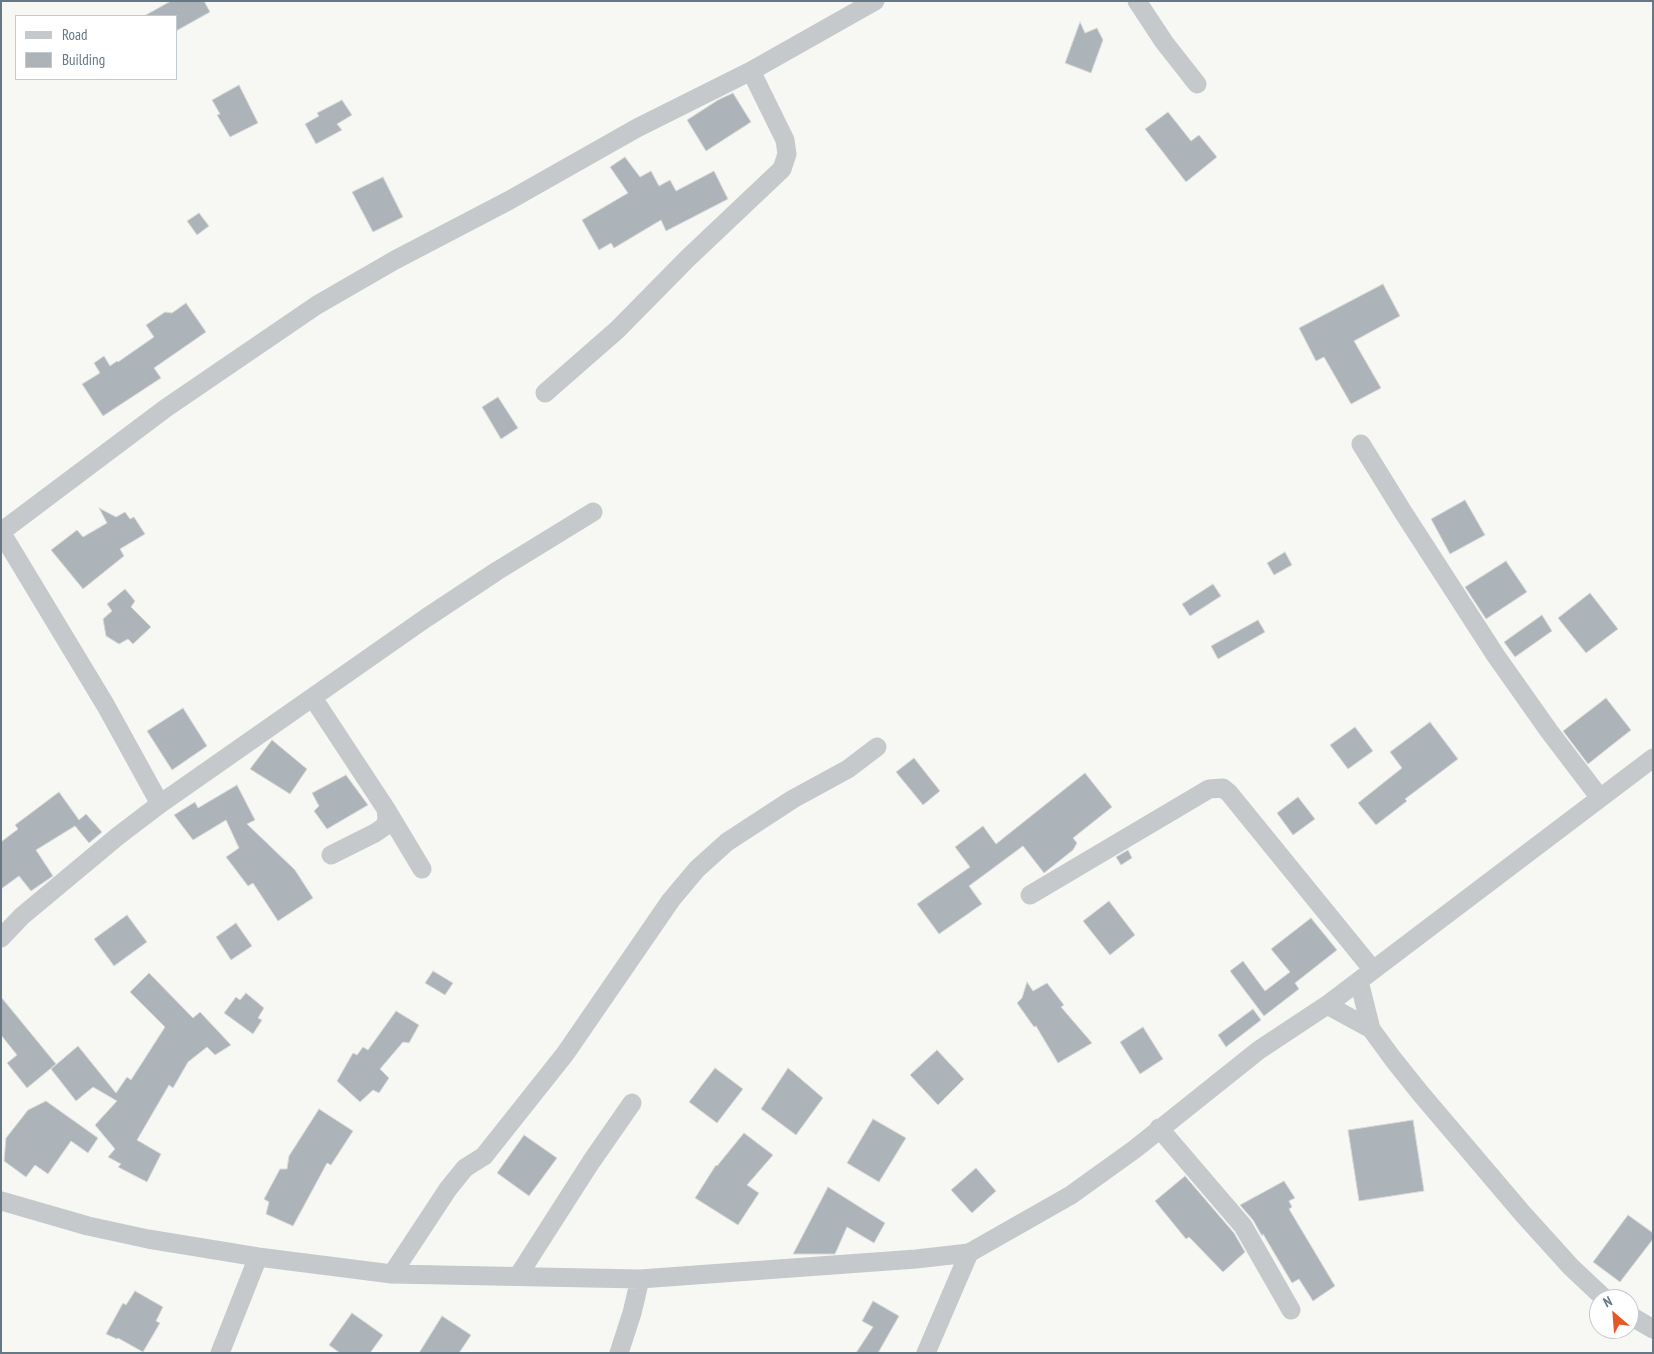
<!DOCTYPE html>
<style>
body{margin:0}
#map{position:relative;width:1654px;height:1354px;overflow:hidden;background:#f7f7f4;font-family:"PT Sans Narrow",sans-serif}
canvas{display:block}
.frame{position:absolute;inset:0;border:2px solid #667786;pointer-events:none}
.legend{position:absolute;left:15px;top:15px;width:162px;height:65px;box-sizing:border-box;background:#fff;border:1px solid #c2c9cf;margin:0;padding:6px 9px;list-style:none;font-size:15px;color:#667786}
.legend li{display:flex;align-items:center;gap:10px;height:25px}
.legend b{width:25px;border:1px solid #c2c9cf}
.north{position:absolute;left:1589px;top:1289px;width:50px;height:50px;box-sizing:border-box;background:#fff;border:1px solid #c2c9cf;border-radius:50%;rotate:333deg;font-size:14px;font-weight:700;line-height:20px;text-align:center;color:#667786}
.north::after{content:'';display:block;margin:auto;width:18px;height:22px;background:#e55727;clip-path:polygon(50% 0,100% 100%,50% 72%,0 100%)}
</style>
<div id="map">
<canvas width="1654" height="1354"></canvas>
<div class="frame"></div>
<ul class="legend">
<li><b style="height:6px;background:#c5c9cc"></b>Road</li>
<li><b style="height:14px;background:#acb4ba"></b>Building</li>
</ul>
<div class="north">N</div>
</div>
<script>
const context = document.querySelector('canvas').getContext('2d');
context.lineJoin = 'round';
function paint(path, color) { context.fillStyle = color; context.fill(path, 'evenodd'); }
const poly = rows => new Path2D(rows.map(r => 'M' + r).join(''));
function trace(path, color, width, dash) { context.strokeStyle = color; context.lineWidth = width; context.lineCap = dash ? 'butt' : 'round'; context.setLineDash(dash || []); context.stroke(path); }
const building = poly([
 [171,1,204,1,210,12,176,31,176,16,144,16,171,1],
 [1080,22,1085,33,1097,28,1103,40,1091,73,1065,63,1080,22],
 [239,85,258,123,230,137,217,115,220,114,212,100,239,85],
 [733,93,751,122,706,151,687,120,718,100,733,93],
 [342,100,352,115,337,124,342,130,316,144,305,124,319,116,317,113,342,100],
 [1168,112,1191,141,1199,135,1217,157,1186,182,1145,129,1168,112],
 [625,157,640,177,651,171,659,186,670,180,676,191,714,171,728,199,666,231,661,220,614,248,611,243,599,250,582,220,628,193,610,167,625,157],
 [383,177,403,217,373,232,352,192,383,177],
 [199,213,209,226,197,235,187,221,199,213],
 [1383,284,1400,316,1354,341,1381,388,1351,404,1324,357,1316,361,1299,328,1383,284],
 [186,303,206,332,154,368,161,378,103,416,82,384,100,373,94,363,104,356,110,366,117,361,118,362,154,337,146,325,165,312,172,313,186,303],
 [498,397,518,428,501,439,482,407,498,397],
 [1465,500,1485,535,1450,554,1431,519,1465,500],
 [99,508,116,517,125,512,130,519,134,517,145,534,120,549,124,556,83,589,51,550,77,530,83,537,107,523,99,508],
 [1285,552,1292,565,1274,575,1267,563,1285,552],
 [1506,561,1527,592,1486,619,1465,587,1506,561],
 [1213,584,1221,596,1190,616,1182,604,1213,584],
 [125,589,135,601,131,607,151,627,133,644,128,639,119,644,106,636,103,619,112,611,107,604,125,589],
 [1590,593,1618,629,1586,653,1558,618,1590,593],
 [1542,615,1552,631,1515,657,1504,642,1542,615],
 [1258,620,1265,632,1218,659,1211,646,1258,620],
 [1606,698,1631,730,1588,764,1563,731,1606,698],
 [183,708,207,746,172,770,147,731,183,708],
 [1430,722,1458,759,1405,799,1407,801,1376,825,1358,803,1402,768,1390,752,1430,722],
 [1355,727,1373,751,1348,769,1330,745,1355,727],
 [272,740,307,769,290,794,250,769,272,740],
 [914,758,940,791,923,805,896,772,914,758],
 [1085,773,1112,807,1073,838,1077,843,1073,850,1044,873,1023,846,969,886,982,904,939,934,917,904,970,867,955,847,983,826,996,844,1085,773],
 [346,775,368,805,327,829,314,811,319,806,312,793,346,775],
 [237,785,255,820,247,824,295,870,313,898,278,921,253,883,248,886,226,857,239,848,226,820,193,840,174,815,195,802,198,808,237,785],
 [59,792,79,820,86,814,102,832,89,843,75,826,36,850,53,876,31,891,19,876,1,889,1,842,18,829,15,825,59,792],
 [1298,797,1315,819,1293,835,1277,813,1298,797],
 [1128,850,1132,858,1121,865,1116,857,1128,850],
 [1109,901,1135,935,1110,955,1083,921,1109,901],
 [127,915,147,942,114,966,94,939,127,915],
 [1311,918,1337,950,1295,983,1299,989,1264,1016,1230,971,1243,961,1265,991,1290,972,1271,949,1311,918],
 [236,923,252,946,231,960,216,937,236,923],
 [433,971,453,983,445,995,425,983,433,971],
 [149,973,193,1018,200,1012,231,1045,215,1055,207,1047,188,1062,173,1088,169,1085,137,1140,161,1154,147,1182,118,1167,121,1164,108,1157,115,1149,95,1125,117,1101,93,1087,76,1101,51,1069,78,1046,116,1093,127,1077,131,1080,165,1027,130,992,149,973],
 [1027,982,1033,991,1047,983,1064,1005,1061,1007,1092,1043,1058,1063,1036,1026,1034,1027,1017,1003,1022,998,1027,982],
 [246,993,264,1008,258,1018,262,1020,253,1034,224,1013,236,997,240,1000,246,993],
 [1,997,56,1064,27,1088,7,1063,17,1055,1,1035,1,997],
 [1253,1009,1261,1020,1226,1047,1218,1035,1253,1009],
 [396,1011,419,1025,409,1043,403,1042,380,1069,389,1078,379,1093,373,1090,360,1102,337,1081,353,1053,357,1055,363,1047,368,1050,396,1011],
 [1143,1027,1163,1059,1140,1074,1120,1042,1143,1027],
 [937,1050,964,1079,938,1105,910,1075,937,1050],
 [715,1068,743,1089,717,1123,689,1102,715,1068],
 [788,1068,823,1098,796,1135,761,1109,788,1068],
 [46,1101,98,1138,88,1153,71,1141,48,1174,35,1165,26,1177,4,1161,6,1138,28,1110,46,1101],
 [319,1109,353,1131,331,1165,327,1163,293,1226,266,1214,269,1202,264,1199,280,1169,287,1169,289,1156,319,1109],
 [873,1119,906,1138,879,1182,847,1163,873,1119],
 [1413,1120,1424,1191,1359,1201,1348,1130,1413,1120],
 [744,1133,773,1155,747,1185,759,1193,738,1225,695,1198,716,1165,717,1166,744,1133],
 [524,1135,557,1158,529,1196,497,1173,524,1135],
 [976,1168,996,1191,972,1213,951,1190,976,1168],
 [1185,1176,1234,1233,1245,1252,1223,1272,1189,1237,1186,1239,1155,1201,1185,1176],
 [1284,1181,1295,1198,1289,1201,1292,1207,1289,1209,1335,1286,1313,1301,1299,1279,1292,1283,1263,1234,1262,1236,1253,1220,1240,1205,1284,1181],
 [828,1187,885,1223,874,1243,847,1227,835,1254,793,1254,828,1187],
 [1628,1215,1653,1233,1653,1239,1620,1282,1593,1262,1628,1215],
 [135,1291,163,1307,156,1321,160,1323,143,1352,118,1338,117,1339,106,1334,123,1303,126,1305,135,1291],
 [873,1301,899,1316,878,1353,856,1353,873,1327,862,1321,873,1301],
 [352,1313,383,1335,370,1353,340,1353,329,1345,352,1313],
 [442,1316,471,1335,459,1353,419,1353,442,1316]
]);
const minor = poly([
 [1137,1,1164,42,1197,84],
 [545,393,617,330,688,258,782,169,787,154,785,140,751,71],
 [1361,444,1403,512,1496,656,1549,731,1600,798],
 [1,532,166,408,317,305,395,260,508,201,637,128,751,71,875,1],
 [1,532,106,706,160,804],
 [313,698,386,809,422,869],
 [331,855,375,833,385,826,387,819,386,809],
 [1030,895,1209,789,1223,788,1229,793,1373,970],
 [1,938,22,916,118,836,160,804,426,618,497,571,593,512],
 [1359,981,1371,1029,1393,1059,1421,1094,1523,1214,1571,1267,1605,1299],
 [1327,1005,1371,1029],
 [1159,1128,1243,1226,1291,1310],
 [1,1201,88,1226,148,1239,258,1257,392,1274,640,1279,916,1259,969,1253,1071,1195,1135,1149,1259,1050,1327,1005,1653,758],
 [392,1274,448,1189,465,1168,484,1156,565,1054,671,900,697,869,727,842,793,799,848,769,877,747],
 [518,1276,591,1162,632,1103],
 [1629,1315,1653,1329],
 [220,1353,258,1257],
 [619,1353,632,1313,640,1279],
 [926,1353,969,1253]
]);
paint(building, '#acb4ba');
trace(building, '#d9d9d7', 1);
trace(minor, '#c5c9cc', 19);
</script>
